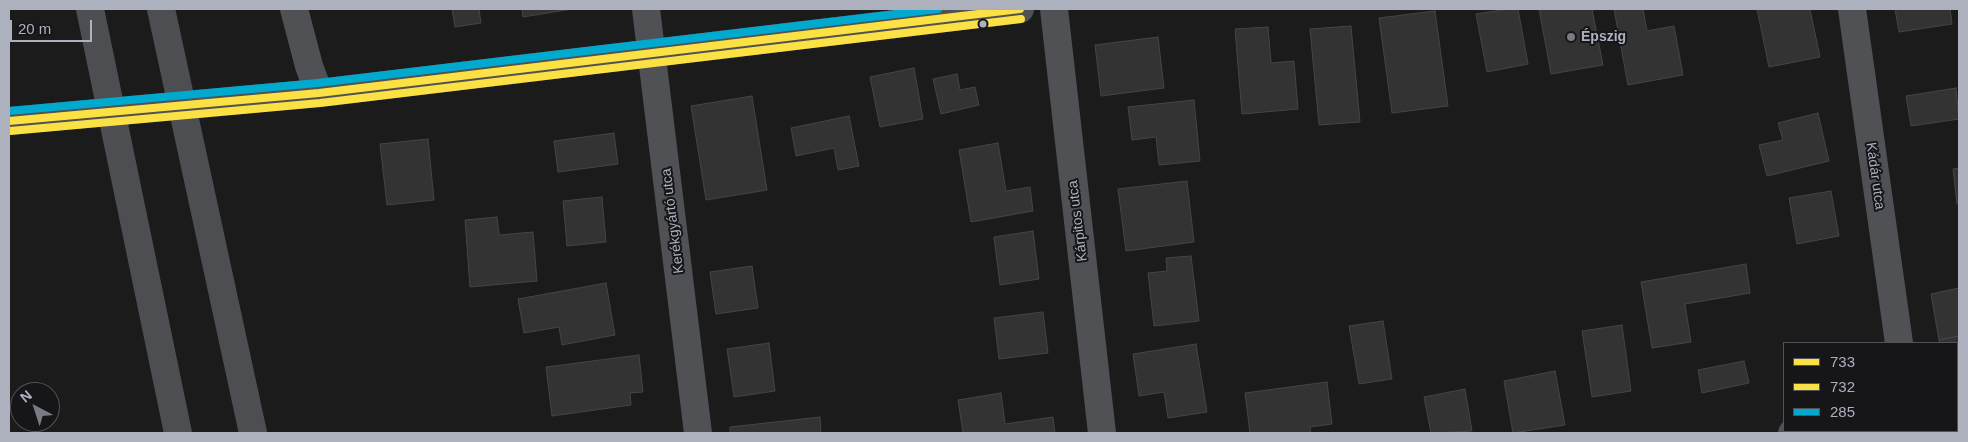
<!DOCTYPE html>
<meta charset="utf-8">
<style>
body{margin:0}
#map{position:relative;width:1968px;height:442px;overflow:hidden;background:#1b1b1c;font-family:Helvetica,sans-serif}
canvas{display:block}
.frame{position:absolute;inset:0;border:10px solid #acb1bd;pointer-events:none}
.legend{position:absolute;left:1783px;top:342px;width:175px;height:90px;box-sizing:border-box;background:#161518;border:1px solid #52535a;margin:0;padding:6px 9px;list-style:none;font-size:15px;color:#acb1bd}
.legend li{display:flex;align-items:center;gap:10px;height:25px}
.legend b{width:25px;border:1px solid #52535a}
.north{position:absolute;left:10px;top:382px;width:50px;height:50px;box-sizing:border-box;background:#161518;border:1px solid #52535a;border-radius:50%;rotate:320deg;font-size:14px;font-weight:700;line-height:20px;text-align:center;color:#acb1bd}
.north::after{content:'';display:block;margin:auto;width:18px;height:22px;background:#797c85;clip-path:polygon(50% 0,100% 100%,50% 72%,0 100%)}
.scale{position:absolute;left:10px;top:20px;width:82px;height:22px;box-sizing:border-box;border:2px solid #acb1bd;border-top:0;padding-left:6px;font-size:15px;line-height:18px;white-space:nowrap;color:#acb1bd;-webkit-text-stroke:4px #161518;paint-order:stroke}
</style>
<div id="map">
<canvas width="1968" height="442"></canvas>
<div class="frame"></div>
<ul class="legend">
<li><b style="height:6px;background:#fbe143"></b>733</li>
<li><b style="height:6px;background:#fbe143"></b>732</li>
<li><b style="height:6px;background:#00a9ce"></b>285</li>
</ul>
<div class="north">N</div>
<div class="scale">20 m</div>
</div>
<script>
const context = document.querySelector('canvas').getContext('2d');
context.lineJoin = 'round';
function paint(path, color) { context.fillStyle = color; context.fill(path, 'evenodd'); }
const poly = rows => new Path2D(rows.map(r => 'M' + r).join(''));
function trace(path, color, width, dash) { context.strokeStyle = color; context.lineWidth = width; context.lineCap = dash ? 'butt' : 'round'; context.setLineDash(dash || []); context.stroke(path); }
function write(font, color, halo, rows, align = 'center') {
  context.font = font + ' Helvetica,sans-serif'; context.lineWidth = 4; context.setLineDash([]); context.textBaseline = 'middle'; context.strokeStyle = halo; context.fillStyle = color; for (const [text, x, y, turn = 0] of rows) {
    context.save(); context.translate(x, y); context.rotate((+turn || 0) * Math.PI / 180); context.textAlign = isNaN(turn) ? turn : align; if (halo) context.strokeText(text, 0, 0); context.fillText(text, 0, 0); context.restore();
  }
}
const building = poly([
 [452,9,479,9,481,23,455,27,452,9],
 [522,9,572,9,523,17,522,9],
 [1508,9,1518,9,1528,64,1487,72,1476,14,1508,9],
 [1539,9,1592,9,1603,65,1551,74,1539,9],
 [1614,9,1643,9,1647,31,1674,26,1683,75,1628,85,1614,9],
 [1757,9,1810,9,1820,57,1769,67,1757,9],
 [1895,9,1950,9,1952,24,1899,32,1895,9],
 [1435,11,1448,106,1392,113,1379,18,1435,11],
 [1351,26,1360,122,1319,125,1310,29,1351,26],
 [1268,27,1271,63,1294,61,1298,109,1242,114,1235,29,1268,27],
 [1158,37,1164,88,1101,96,1095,45,1158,37],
 [914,68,923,119,880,127,870,77,914,68],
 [957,74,960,90,975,87,979,105,941,114,933,79,957,74],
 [1956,88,1959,119,1911,126,1906,96,1956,88],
 [752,96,767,190,706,200,691,106,752,96],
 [1194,100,1200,161,1159,165,1156,137,1132,140,1128,107,1194,100],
 [1818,113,1829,161,1767,176,1759,145,1783,140,1778,123,1818,113],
 [849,116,859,166,838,170,834,148,796,156,791,128,849,116],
 [614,133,618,164,558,172,554,141,614,133],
 [428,139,434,200,387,205,380,144,428,139],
 [998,143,1006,191,1030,187,1033,211,971,222,959,150,998,143],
 [1959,168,1959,204,1957,204,1953,169,1959,168],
 [1187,181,1194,242,1126,251,1118,189,1187,181],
 [1831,191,1839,236,1797,244,1789,198,1831,191],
 [602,197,606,242,567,246,563,201,602,197],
 [497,217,499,235,533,232,537,281,470,287,465,220,497,217],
 [1033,231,1039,279,1000,285,994,237,1033,231],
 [1191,256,1199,321,1154,326,1148,273,1167,271,1166,258,1191,256],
 [1746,264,1750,293,1685,304,1691,342,1652,348,1641,282,1746,264],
 [752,266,758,308,716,314,710,272,752,266],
 [606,283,615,335,562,345,559,327,524,333,518,299,606,283],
 [1959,288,1959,336,1939,340,1931,294,1959,288],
 [1043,312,1048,353,999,359,994,318,1043,312],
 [1383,321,1392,379,1359,384,1349,326,1383,321],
 [1622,325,1631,391,1592,397,1582,331,1622,325],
 [1959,336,1959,386,1957,387,1957,343,1940,343,1939,340,1959,336],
 [769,343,775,391,734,397,727,349,769,343],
 [1196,344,1207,412,1168,418,1164,392,1139,396,1133,354,1196,344],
 [639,355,643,392,630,393,631,405,552,416,546,367,639,355],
 [1744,361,1749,383,1702,393,1698,370,1744,361],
 [1555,371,1565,425,1513,433,1504,381,1555,371],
 [1327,382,1332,424,1310,427,1311,433,1250,433,1245,393,1327,382],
 [1465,389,1472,431,1431,433,1424,397,1465,389],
 [1001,393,1005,424,1053,417,1055,433,963,433,958,400,1001,393],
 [820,417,821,433,730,433,730,427,820,417]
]);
const minor = poly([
 [294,9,309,66,319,93,1020,9],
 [646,9,698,433],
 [1054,9,1102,433],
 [1852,9,1899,343],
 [1957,414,1959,414],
 [1911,431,1911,433],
 [1792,433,1813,431]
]);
const highway = poly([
 [90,9,178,433],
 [161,9,253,433]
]);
const minorBridge = poly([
 [9,121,319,93]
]);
const bus1 = poly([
 [9,121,319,93,1020,9]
]);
const bus2 = poly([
 [10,131,320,103,1021,19]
]);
const bus3 = poly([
 [9,111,318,83,938,9]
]);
const markers = [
 [983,24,4.5,"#acb1bd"],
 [1571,37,5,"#797c85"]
];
const poiNames = [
 ["Épszig",1581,37]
];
const streetNames = [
 ["Kádár utca",1875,176,82],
 ["Kerékgyártó utca",673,221,-97],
 ["Kárpitos utca",1078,221,-97]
];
paint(building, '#333334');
trace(building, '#444548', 1);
trace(minor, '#505155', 28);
trace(highway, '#4d4e52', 28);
trace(minorBridge, '#505155', 28);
trace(bus1, '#fbe143', 8);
trace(bus2, '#fbe143', 8);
trace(bus3, '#00a9ce', 8);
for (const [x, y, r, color] of markers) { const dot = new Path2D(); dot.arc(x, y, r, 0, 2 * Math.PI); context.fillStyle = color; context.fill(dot); trace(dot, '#161518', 2); }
write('bold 14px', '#acb1bd', '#161518', poiNames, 'left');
write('14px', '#acb1bd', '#161518', streetNames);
</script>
